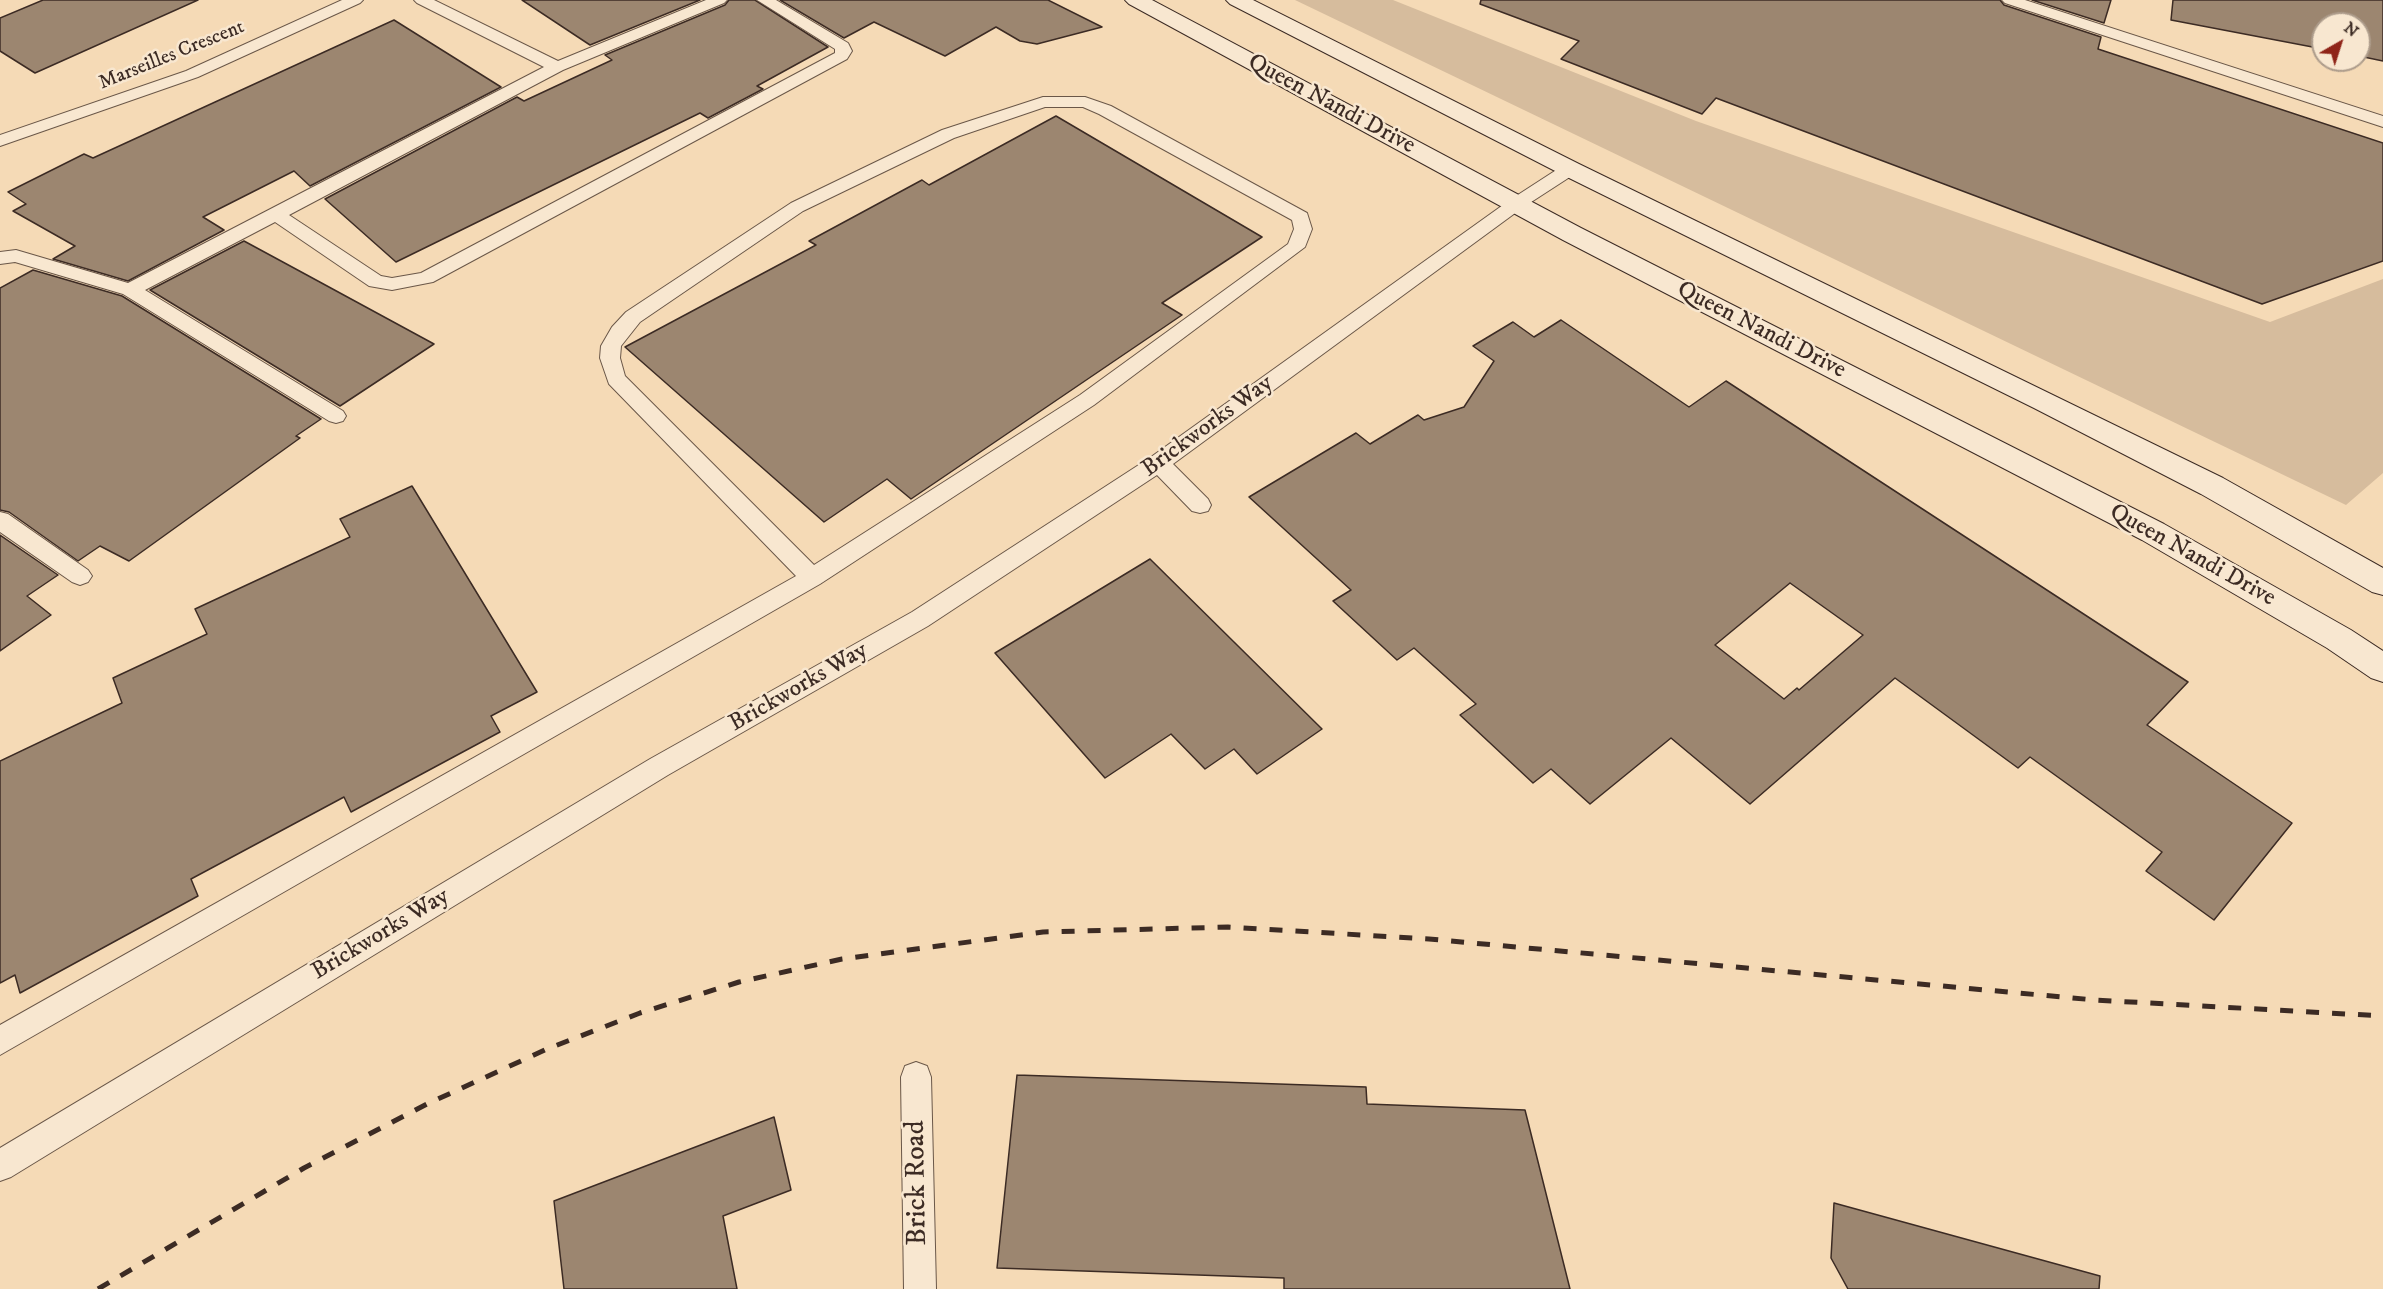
<!DOCTYPE html>
<style>
body{margin:0}
#map{position:relative;width:2383px;height:1289px;overflow:hidden;background:#f5dab6;font-family:"IM FELL DW Pica",serif}
canvas{display:block}
.north{position:absolute;left:2311px;top:12px;width:60px;height:60px;box-sizing:border-box;background:#f8e7d0;border:2px solid #ad9c8b;border-radius:50%;rotate:39deg;font-size:16px;font-weight:700;line-height:24px;text-align:center;color:#3c2b24}
.north::after{content:'';display:block;margin:auto;width:21px;height:27px;background:#8f2418;clip-path:polygon(50% 0,100% 100%,50% 72%,0 100%)}
</style>
<div id="map">
<canvas width="2383" height="1289"></canvas>
<div class="north">N</div>
</div>
<script>
const context = document.querySelector('canvas').getContext('2d');
context.lineJoin = 'round';
function paint(path, color) { context.fillStyle = color; context.fill(path, 'evenodd'); }
const poly = rows => new Path2D(rows.map(r => 'M' + r).join(''));
function trace(path, color, width, dash) { context.strokeStyle = color; context.lineWidth = width; context.lineCap = dash ? 'butt' : 'round'; context.setLineDash(dash || []); context.stroke(path); }
function write(font, color, halo, rows, align = 'center') {
  context.font = font + ' "IM FELL DW Pica",serif'; context.lineWidth = 5; context.setLineDash([]); context.textBaseline = 'middle'; context.strokeStyle = halo; context.fillStyle = color; for (const [text, x, y, turn = 0] of rows) {
    context.save(); context.translate(x, y); context.rotate((+turn || 0) * Math.PI / 180); context.textAlign = isNaN(turn) ? turn : align; if (halo) context.strokeText(text, 0, 0); context.fillText(text, 0, 0); context.restore();
  }
}
const green = poly([
 [1295,0,1393,0,1696,121,2270,322,2383,279,2383,473,2346,505]
]);
const building = poly([
 [43,0,198,0,35,73,0,51,0,18,43,0],
 [522,0,700,0,590,45,522,0],
 [729,0,755,0,828,47,757,86,763,89,708,118,700,113,396,262,325,199,517,97,524,101,612,60,605,55,725,5,729,0],
 [780,0,1048,0,1102,27,1037,44,1020,41,996,27,945,56,874,22,844,38,780,0],
 [1481,0,2000,0,2004,5,2101,37,2098,49,2383,143,2383,261,2262,304,1716,98,1702,114,1561,59,1579,41,1480,4,1481,0],
 [2032,0,2111,0,2104,23,2032,0],
 [2173,0,2383,0,2383,61,2359,56,2359,24,2323,24,2323,49,2171,20,2173,0],
 [394,20,501,87,310,186,294,171,203,217,224,230,128,281,53,259,75,246,13,211,26,204,8,192,84,154,93,158,394,20],
 [1056,116,1262,237,1162,303,1182,315,911,499,887,479,824,522,625,347,816,245,809,241,922,180,929,185,1056,116],
 [244,241,305,274,434,344,340,406,150,290,244,241],
 [33,270,122,296,321,419,296,436,300,438,129,561,100,546,78,561,9,512,0,510,0,288,33,270],
 [1561,320,1689,407,1726,381,2188,682,2147,725,2292,823,2214,920,2146,871,2162,852,2030,757,2018,768,1895,678,1750,804,1671,738,1590,804,1551,769,1533,783,1460,715,1476,704,1414,648,1397,660,1333,601,1351,590,1249,497,1356,433,1370,444,1418,415,1424,420,1464,407,1494,361,1473,346,1513,322,1534,337,1561,320],
 [1790,583,1863,635,1799,690,1797,688,1784,699,1715,645,1790,583],
 [412,486,537,692,491,716,500,732,351,812,344,797,191,879,198,896,20,993,15,975,0,983,0,761,122,703,113,678,207,634,195,609,350,537,340,519,412,486],
 [0,535,58,575,27,596,51,615,0,651,0,535],
 [1150,559,1322,729,1257,774,1234,749,1205,769,1171,734,1105,778,995,653,1150,559],
 [1017,1075,1366,1087,1367,1104,1525,1110,1570,1289,1284,1289,1284,1278,997,1268,1017,1075],
 [774,1117,791,1190,723,1216,737,1289,564,1289,554,1201,774,1117],
 [1834,1203,2100,1276,2099,1289,1848,1289,1831,1258,1834,1203]
]);
const lane = poly([
 [342,0,363,0,360,3,198,77,0,146,0,135,186,71,342,0],
 [414,0,434,0,558,61,706,0,727,0,724,3,563,70,289,215,381,276,392,278,421,273,835,53,835,49,757,0,776,0,848,43,852,51,847,59,433,282,392,290,369,286,275,222,145,290,343,411,346,416,343,421,336,423,329,421,123,294,15,262,0,264,0,252,16,250,128,283,544,67,417,3,414,0],
 [2002,0,2025,0,2383,116,2383,127,2005,3,2002,0],
 [1043,97,1085,97,1111,106,1307,213,1312,229,1305,247,1094,405,820,584,0,1055,0,1025,796,576,609,384,600,358,601,346,612,327,626,312,791,203,942,130,1043,97],
 [1045,107,1083,107,1099,114,1292,220,1294,229,1288,244,1080,395,814,565,625,376,620,358,621,346,640,322,803,211,954,138,1045,107],
 [1570,164,1576,165,1579,169,1576,173,1522,208,1173,464,1208,499,1211,505,1208,511,1200,513,1192,511,1157,475,928,626,668,775,11,1177,0,1181,0,1148,650,759,912,612,1151,457,1510,200,1564,165,1570,164],
 [0,512,8,514,88,570,92,576,88,582,80,585,72,582,0,532,0,512],
 [916,1062,927,1066,931,1077,936,1289,904,1289,901,1077,905,1066,916,1062]
]);
const secondary = poly([
 [1125,0,1152,0,1581,228,2164,524,2351,630,2383,651,2383,682,2371,678,2327,648,2142,540,1563,240,1129,4,1125,0],
 [1226,0,1253,0,1579,164,2223,478,2383,568,2383,595,2372,592,2201,494,2034,408,1561,174,1230,4,1226,0]
]);
const rail = poly([
 [98,1289,304,1168,427,1104,547,1049,640,1013,739,982,842,959,1043,932,1228,927,1429,939,2095,1000,2383,1016]
]);
const farStreetnames = [
 ["Marseilles Crescent",172,56,-22]
];
const streetNames = [
 ["Queen Nandi Drive",1331,105,28],
 ["Queen Nandi Drive",1761,331,27],
 ["Brickworks Way",1208,427,-36],
 ["Queen Nandi Drive",2192,556,29],
 ["Brickworks Way",799,688,-30],
 ["Brickworks Way",381,935,-31]
];
const nearStreetnames = [
 ["Brick Road",918,1183,-91]
];
paint(green, '#d6bc9d');
paint(building, '#9c8670');
trace(building, '#3c2b24', 1.5);
trace(lane, '#6a5748', 2);
trace(secondary, '#3c2b24', 2);
paint(lane, '#f8e7d0');
paint(secondary, '#f8e7d0');
trace(rail, '#3c2b24', 5, [13, 13]);
write('20px', '#3c2b24', '#f8e7d0', farStreetnames);
write('24px', '#3c2b24', '#f8e7d0', streetNames);
write('28px', '#3c2b24', '#f8e7d0', nearStreetnames);
</script>
